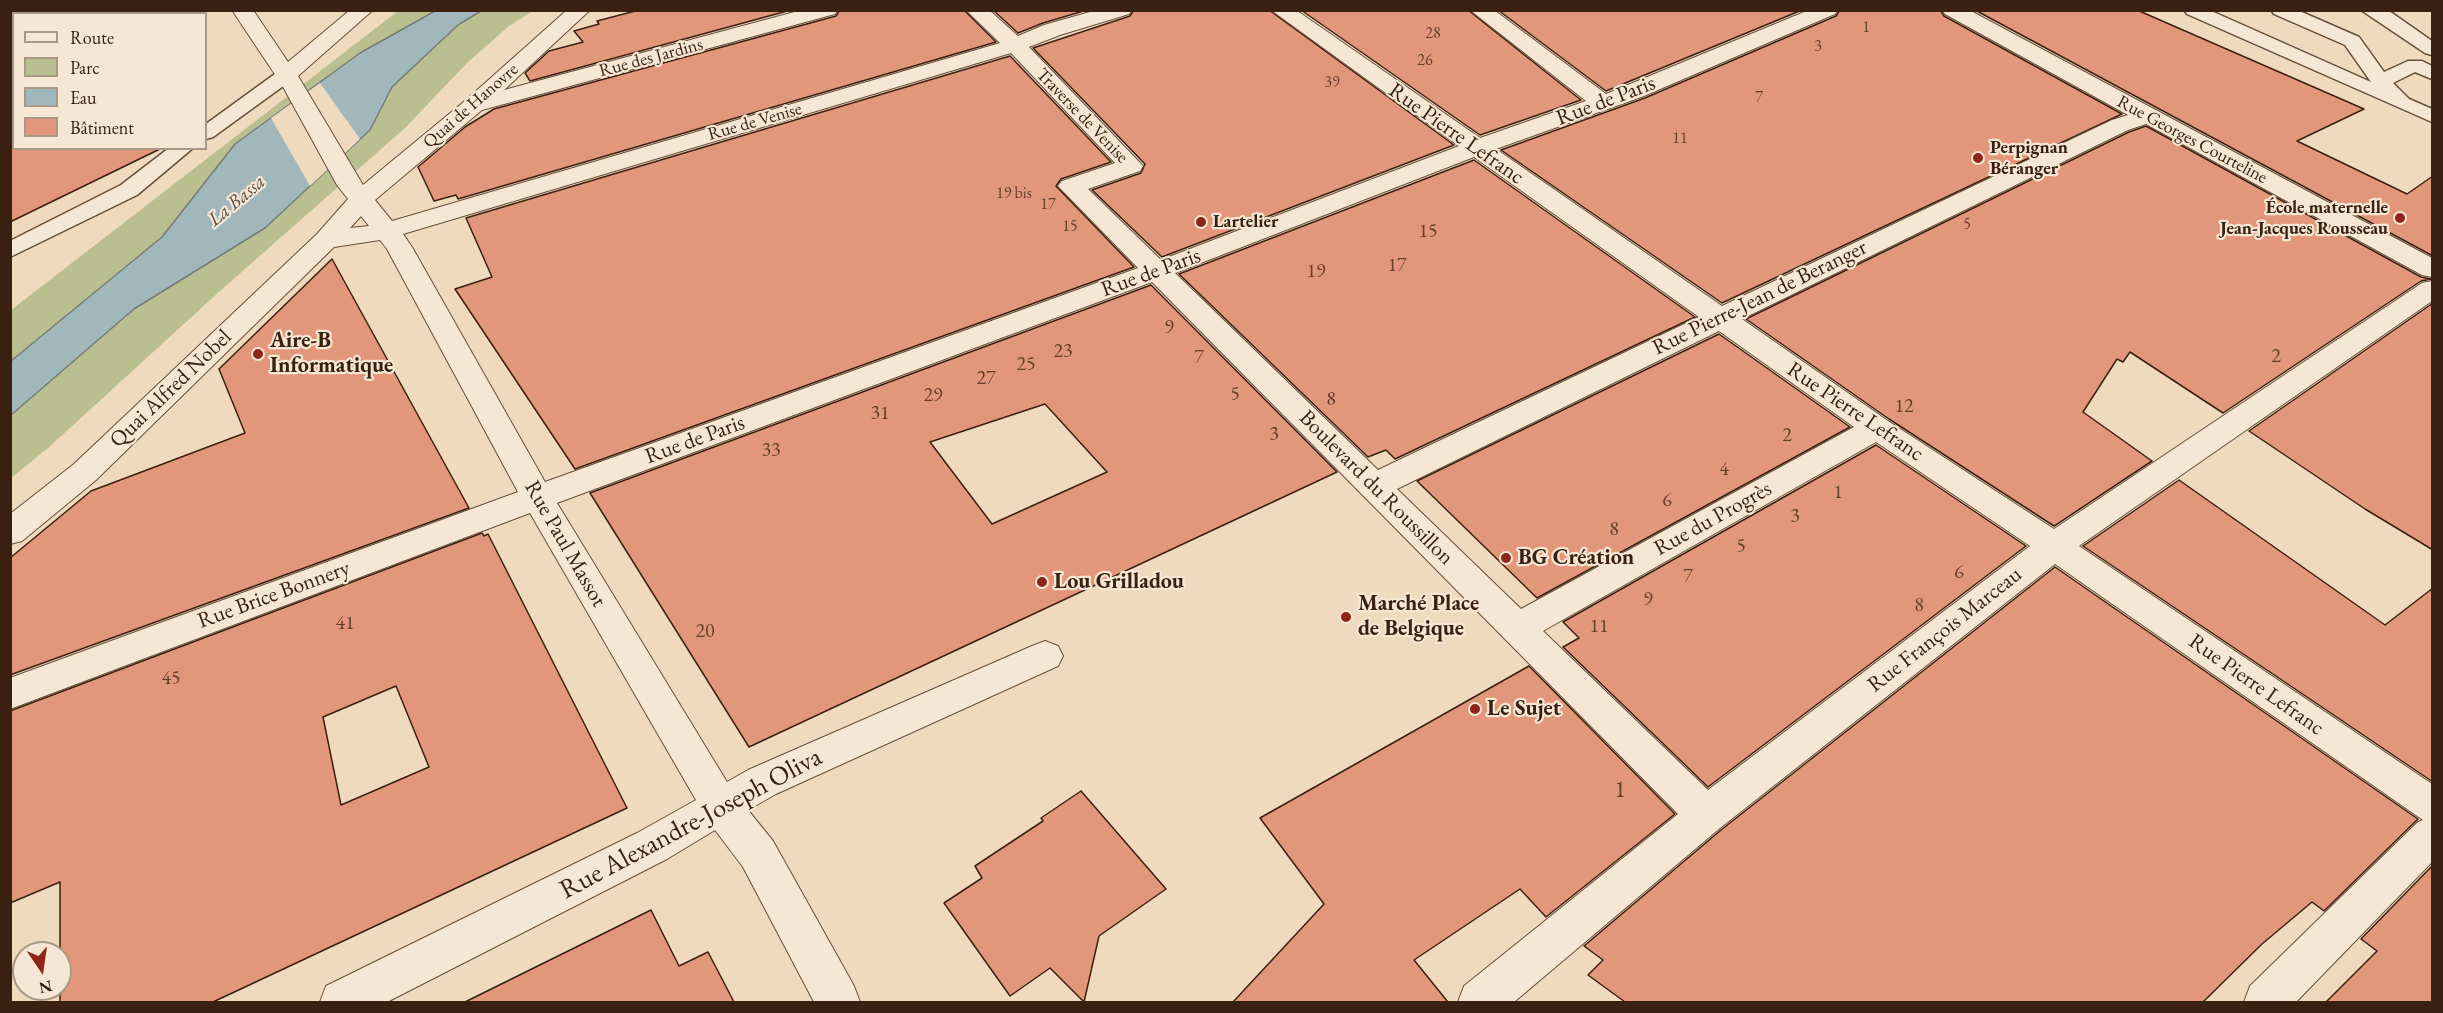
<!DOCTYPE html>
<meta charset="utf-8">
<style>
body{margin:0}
#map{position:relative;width:2443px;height:1013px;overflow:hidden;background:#efdabd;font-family:"EB Garamond",serif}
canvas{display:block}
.frame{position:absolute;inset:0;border:12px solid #3a2010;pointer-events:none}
.legend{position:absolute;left:12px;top:12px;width:195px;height:138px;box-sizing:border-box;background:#f5e7d4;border:2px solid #aa9786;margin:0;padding:8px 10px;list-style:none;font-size:18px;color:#3a2010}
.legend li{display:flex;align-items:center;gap:12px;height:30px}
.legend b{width:30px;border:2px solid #aa9786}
.north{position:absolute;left:12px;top:941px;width:60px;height:60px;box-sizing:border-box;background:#f5e7d4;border:2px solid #aa9786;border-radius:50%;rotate:167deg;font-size:16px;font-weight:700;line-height:24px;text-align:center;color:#3a2010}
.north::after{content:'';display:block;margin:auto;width:21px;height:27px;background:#8f2418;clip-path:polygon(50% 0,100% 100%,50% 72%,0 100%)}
</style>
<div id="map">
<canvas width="2443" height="1013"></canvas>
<div class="frame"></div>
<ul class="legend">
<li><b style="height:8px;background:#f5e7d4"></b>Route</li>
<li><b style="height:16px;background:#babf90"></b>Parc</li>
<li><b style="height:16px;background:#a0b7bc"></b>Eau</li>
<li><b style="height:16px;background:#e3977a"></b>Bâtiment</li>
</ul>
<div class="north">N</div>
</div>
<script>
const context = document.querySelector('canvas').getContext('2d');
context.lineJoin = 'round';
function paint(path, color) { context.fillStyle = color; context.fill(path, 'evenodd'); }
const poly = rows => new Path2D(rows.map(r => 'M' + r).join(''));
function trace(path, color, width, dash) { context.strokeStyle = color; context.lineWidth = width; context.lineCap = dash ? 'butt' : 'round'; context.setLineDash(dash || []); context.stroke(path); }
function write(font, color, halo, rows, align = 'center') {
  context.font = font + ' "EB Garamond",serif'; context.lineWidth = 4.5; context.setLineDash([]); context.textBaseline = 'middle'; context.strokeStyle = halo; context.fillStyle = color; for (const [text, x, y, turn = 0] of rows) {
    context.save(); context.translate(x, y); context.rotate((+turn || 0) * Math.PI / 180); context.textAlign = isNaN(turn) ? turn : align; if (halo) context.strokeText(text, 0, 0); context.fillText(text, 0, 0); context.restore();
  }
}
const green = poly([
 [398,11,435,11,360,53,235,144,162,237,11,361,11,310],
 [481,11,533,11,509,26,467,63,405,128,220,291,48,448,11,478,11,415,134,309,265,228,370,130,392,87,458,25]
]);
const water = poly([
 [435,11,481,11,458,25,392,87,370,130,265,228,134,309,11,415,11,361,162,237,235,144,360,53,435,11]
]);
const pier = poly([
 [320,83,360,139,310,186,271,118]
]);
const building = poly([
 [639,10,791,10,530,81,525,73,549,51,583,42,574,31,599,24,597,21,639,10],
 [840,10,964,10,996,42,458,199,456,195,434,201,418,167,465,127,494,109,836,16,840,10],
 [993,10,1087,10,1043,23,1018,33,993,10],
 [1134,10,1269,10,1454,145,1162,257,1092,190,1141,173,1145,164,1033,48,1130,16,1134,10],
 [1301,10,1468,10,1581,100,1480,135,1301,10],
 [1498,10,1802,10,1606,91,1498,10],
 [1840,10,1940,10,1944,16,2122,114,1722,303,1501,150,1645,98,1836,16,1840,10],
 [1975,10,2137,10,2364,109,2297,141,2407,194,2433,176,2433,256,1975,10],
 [1010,56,1111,162,1061,179,1056,186,1134,267,575,469,455,289,492,277,466,218,1010,56],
 [2146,126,2421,277,2431,279,2421,281,2223,413,2130,352,2123,362,2117,359,2083,412,2152,461,2054,526,1889,419,1746,319,2129,132,2146,126],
 [10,148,162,148,10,222,10,148],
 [1474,160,1695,317,1395,459,1386,450,1368,457,1179,274,1474,160],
 [332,259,469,508,10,675,10,558,91,491,245,433,219,369,332,259],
 [1151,285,1337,472,749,747,590,493,1151,285],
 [1045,404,1107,472,992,524,930,442,1045,404],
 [2433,303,2433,550,2365,509,2249,431,2433,303],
 [1719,334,1850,427,1537,598,1417,481,1719,334],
 [1876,445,2026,546,1708,787,1563,647,1579,638,1563,622,1876,445],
 [2179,480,2385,625,2433,588,2433,782,2083,546,2179,480],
 [482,533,484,536,488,534,627,808,213,1002,60,1002,60,882,10,903,10,711,482,533],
 [396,686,429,767,341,805,323,717,396,686],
 [2055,567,2418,819,2324,911,2312,902,2262,944,2203,1002,1625,1002,1588,975,1603,960,1584,946,1721,830,2055,567],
 [1529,666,1675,814,1546,917,1520,889,1414,960,1448,1002,1233,1002,1324,904,1260,818,1529,666],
 [1081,791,1166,889,1099,936,1084,1002,1050,968,1010,996,944,903,982,878,975,866,1043,821,1041,818,1081,791],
 [2433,865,2433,1002,2326,1002,2377,951,2361,939,2433,865],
 [651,910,679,966,708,952,734,1002,465,1002,651,910]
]);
const service = poly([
 [2184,10,2209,10,2371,82,2345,45,2274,14,2271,10,2297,10,2359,37,2384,72,2408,61,2422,61,2432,66,2432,79,2415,72,2393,83,2409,99,2432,109,2432,122,2187,14,2184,10],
 [2361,10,2386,10,2392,13,2432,41,2432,55,2425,53,2361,10],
 [286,69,293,71,296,75,293,79,213,137,206,139,206,124,279,71,286,69],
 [169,148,193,148,137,195,10,257,10,241,121,185,169,148]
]);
const minor = poly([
 [232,10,253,10,288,62,350,10,373,10,298,76,363,185,466,100,567,10,590,10,504,90,802,10,838,10,835,14,482,110,375,200,392,221,1000,43,966,10,989,10,1018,36,1044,25,1097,10,1132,10,1129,14,1060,35,1029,47,1143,166,1140,171,1088,189,1161,260,1459,146,1271,10,1296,10,1480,138,1586,101,1470,10,1494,10,1606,94,1809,10,1838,10,1835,14,1644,96,1496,149,1722,306,2112,120,2128,115,1945,14,1942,10,1969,10,2432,258,2432,277,2422,275,2146,124,2128,130,1742,319,1888,421,2054,529,2422,283,2432,281,2432,301,2079,546,2432,784,2432,862,2296,1002,2244,1002,2250,986,2418,822,2423,820,2055,564,1720,828,1514,1002,1458,1002,1464,986,1678,814,1152,282,557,503,727,782,748,770,1032,646,1045,641,1058,646,1063,656,1058,666,776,794,748,810,773,841,854,986,860,1002,814,1002,743,867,715,830,667,859,387,1002,320,1002,326,986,637,833,696,800,530,513,10,709,10,678,518,492,387,249,380,240,334,247,96,480,22,541,10,544,10,514,74,464,317,234,348,199,337,185,282,85,232,10],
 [1011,53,1115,163,1062,181,1058,186,1138,268,545,482,412,247,403,234,1011,53],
 [1474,157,1699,317,1378,470,1175,273,1474,157],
 [361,216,369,226,350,228,361,216],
 [1719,331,1854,427,1521,609,1397,489,1719,331],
 [1876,442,2030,546,1708,790,1543,631,1876,442]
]);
const markers = [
 [1978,158,6,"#8f2418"],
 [2400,218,6,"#8f2418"],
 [1201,222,6,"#8f2418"],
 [258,354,6,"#8f2418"],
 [1506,558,6,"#8f2418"],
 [1042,582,6,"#8f2418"],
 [1346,617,6,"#8f2418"],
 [1475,709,6,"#8f2418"]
];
const farNumbernames = [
 ["1",1866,28],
 ["28",1433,34],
 ["3",1818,47],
 ["26",1425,61],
 ["39",1332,83],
 ["7",1759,98],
 ["11",1680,139],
 ["19 bis",1014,194],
 ["17",1048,205],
 ["5",1967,225],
 ["15",1070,227]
];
const farStreetnames = [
 ["Rue des Jardins",651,58,-15],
 ["Quai de Hanovre",471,106,-41],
 ["Traverse de Venise",1082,116,46],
 ["Rue de Venise",755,122,-16],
 ["Rue Georges Courteline",2192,140,28]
];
const farPoinames = [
 ["Perpignan",1990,148],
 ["Béranger",1990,169],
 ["École maternelle",2388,208,"right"],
 ["Jean-Jacques Rousseau",2388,229,"right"],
 ["Lartelier",1213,222]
];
const farWaternames = [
 ["La Bassa",237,201,-40]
];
const numberNames = [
 ["15",1428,232],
 ["17",1397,266],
 ["19",1316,272],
 ["9",1169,328],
 ["23",1063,352],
 ["2",2276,357],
 ["7",1199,358],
 ["25",1026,365],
 ["27",986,379],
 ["5",1235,395],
 ["29",933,396],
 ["8",1331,400],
 ["12",1904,407],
 ["31",880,414],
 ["3",1274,435],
 ["2",1787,436],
 ["33",771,451],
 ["4",1724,470],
 ["1",1838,493],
 ["6",1667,501],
 ["3",1795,517],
 ["8",1614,530],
 ["5",1741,547],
 ["6",1959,573],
 ["7",1688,577],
 ["9",1648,600],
 ["8",1919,606],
 ["41",345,624],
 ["11",1599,627],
 ["20",705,632],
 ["45",171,679]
];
const streetNames = [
 ["Rue de Paris",1606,101,-21],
 ["Rue Pierre Lefranc",1456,134,35],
 ["Rue de Paris",1151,273,-20],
 ["Rue Pierre-Jean de Beranger",1760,298,-26],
 ["Quai Alfred Nobel",171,389,-44],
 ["Rue Pierre Lefranc",1855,412,34],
 ["Rue de Paris",695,440,-20],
 ["Boulevard du Roussillon",1376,488,45],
 ["Rue du Progrès",1713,519,-29],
 ["Rue Paul Massot",565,544,60],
 ["Rue Brice Bonnery",274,595,-20],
 ["Rue François Marceau",1945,630,-38],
 ["Rue Pierre Lefranc",2256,685,35]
];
const poiNames = [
 ["Aire-B",270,341],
 ["Informatique",270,366],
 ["BG Création",1518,558],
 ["Lou Grilladou",1054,582],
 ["Marché Place",1358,604],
 ["de Belgique",1358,629],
 ["Le Sujet",1487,709]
];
const nearNumbernames = [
 ["1",1620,790]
];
const nearStreetnames = [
 ["Rue Alexandre-Joseph Oliva",691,824,-28]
];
paint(green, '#babf90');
paint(water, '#a0b7bc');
trace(water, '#777b77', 1.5);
paint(pier, '#efdabd');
paint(building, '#e3977a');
trace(building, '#3a2010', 1.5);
trace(service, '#674e3b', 3);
trace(minor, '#674e3b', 2);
paint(service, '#f5e7d4');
paint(minor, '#f5e7d4');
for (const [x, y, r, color] of markers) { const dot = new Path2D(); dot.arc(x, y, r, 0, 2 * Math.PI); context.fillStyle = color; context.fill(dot); trace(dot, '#f5e7d4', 2); }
write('16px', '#643e2a', null, farNumbernames);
write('18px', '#3a2010', '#f5e7d4', farStreetnames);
write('bold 18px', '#3a2010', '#f5e7d4', farPoinames, 'left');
write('italic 20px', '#594d44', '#f5e7d4', farWaternames);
write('20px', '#643e2a', null, numberNames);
write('22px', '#3a2010', '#f5e7d4', streetNames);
write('bold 22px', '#3a2010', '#f5e7d4', poiNames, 'left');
write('24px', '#643e2a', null, nearNumbernames);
write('27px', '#3a2010', '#f5e7d4', nearStreetnames);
</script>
